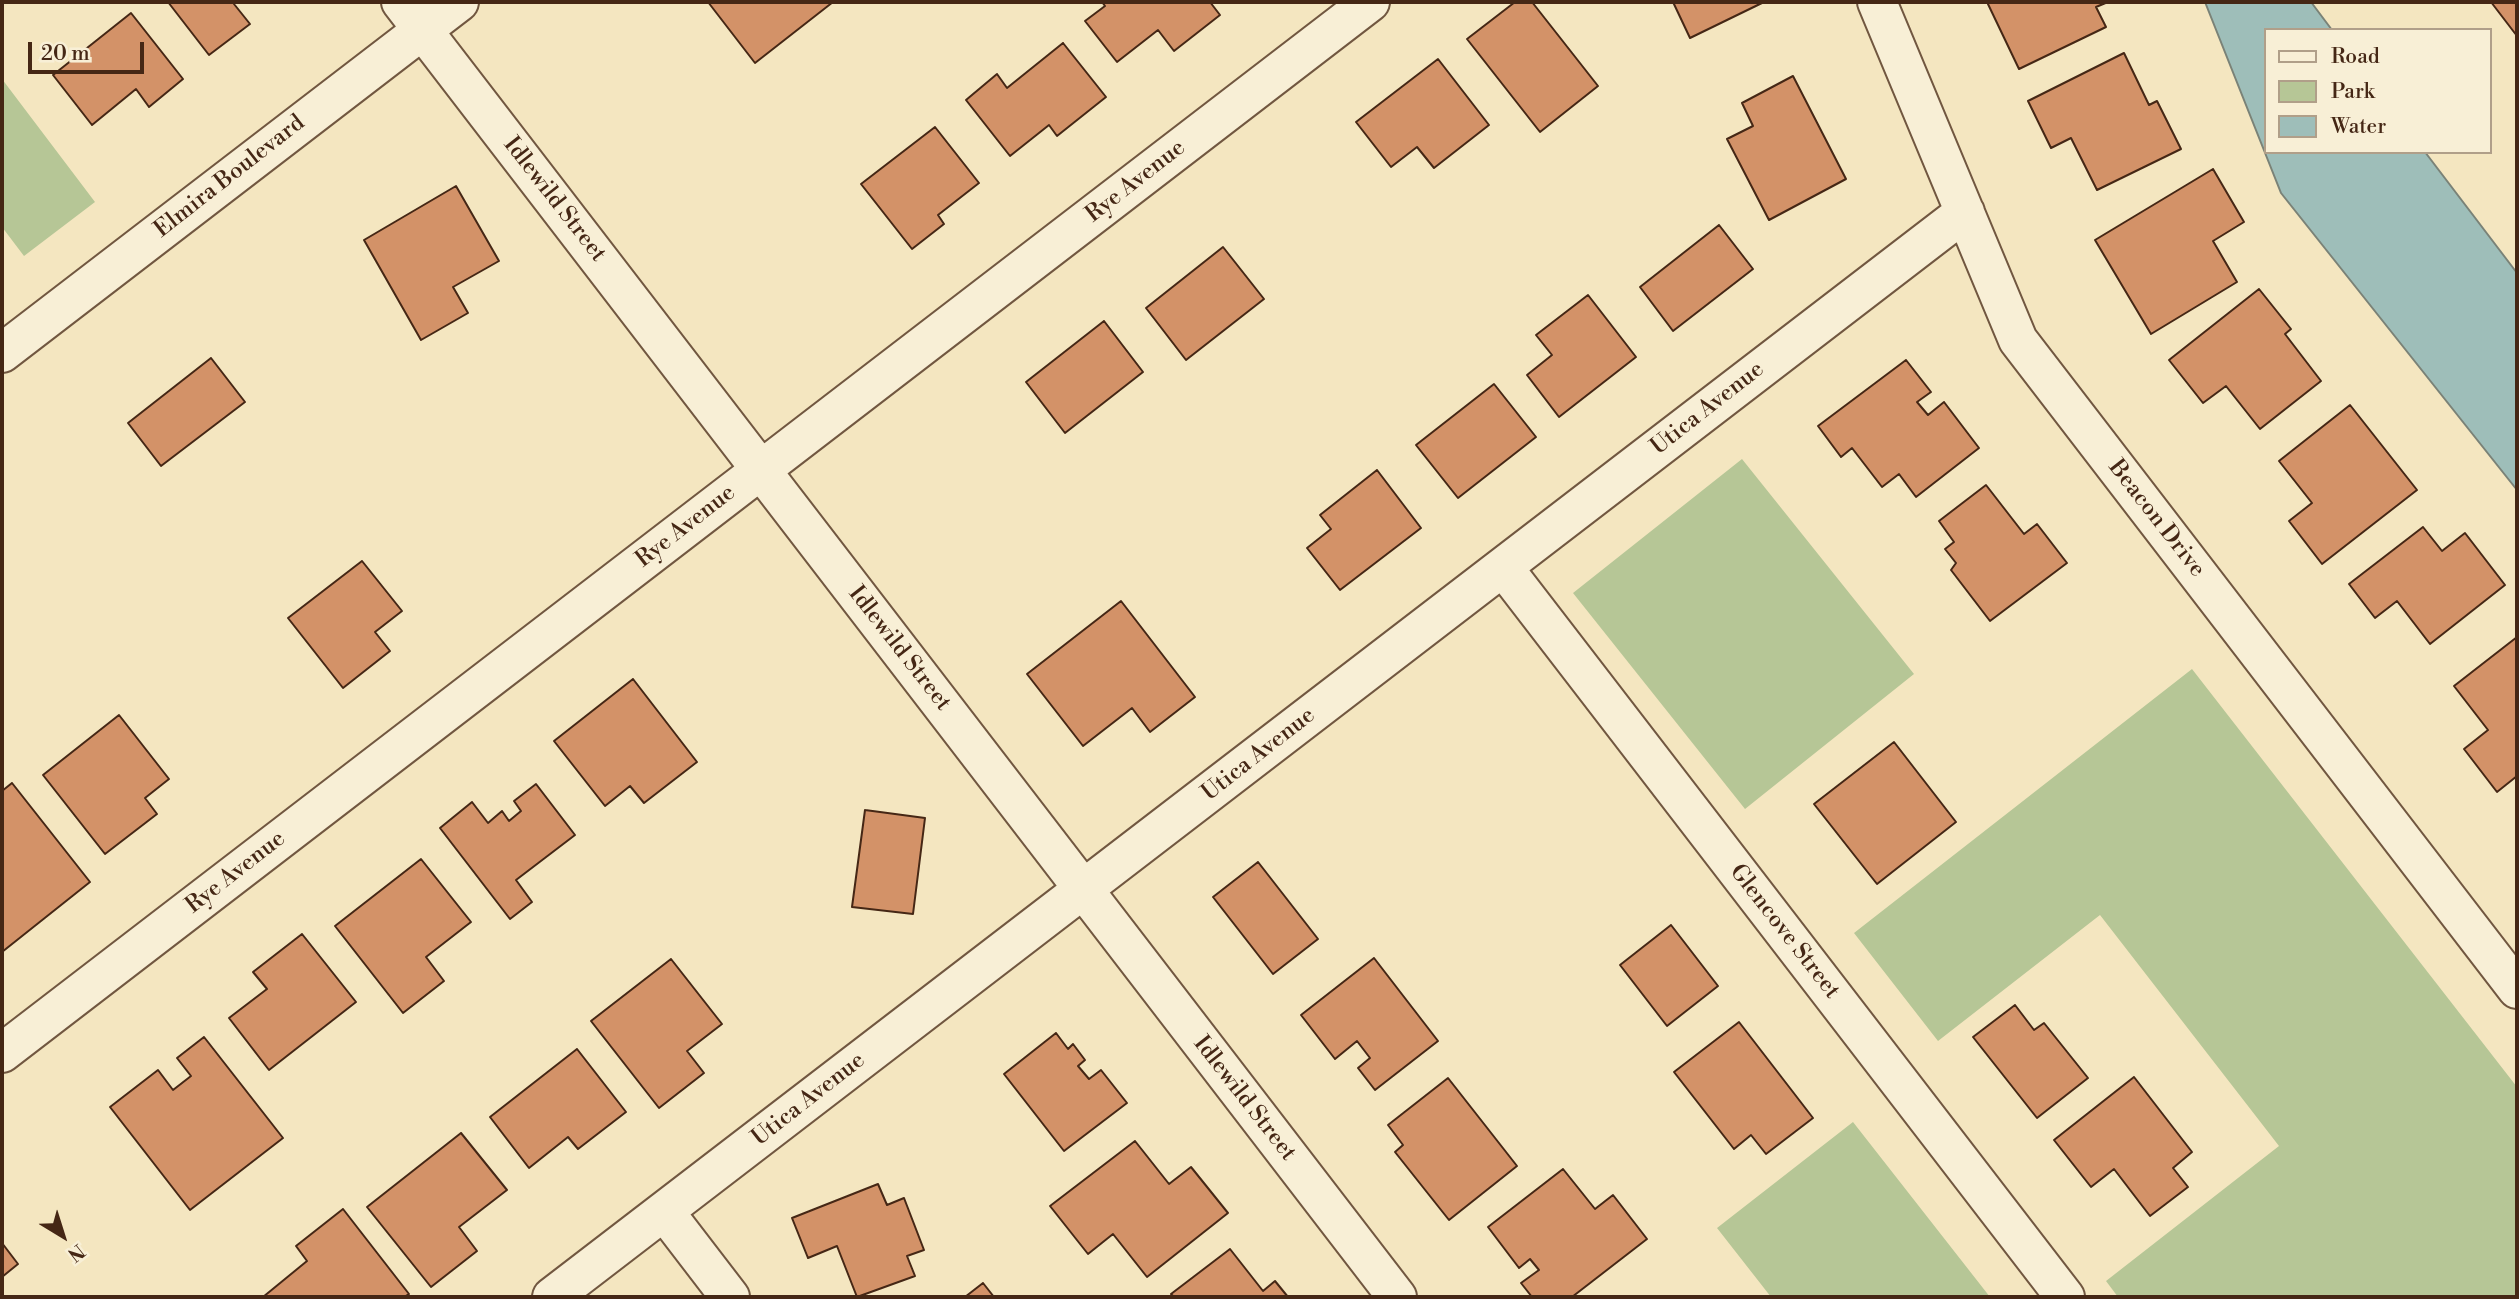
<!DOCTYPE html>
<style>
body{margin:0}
#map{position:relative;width:2519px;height:1299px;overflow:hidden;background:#f4e6c0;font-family:"Libre Bodoni",serif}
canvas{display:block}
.frame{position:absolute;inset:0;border:4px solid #452715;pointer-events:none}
.legend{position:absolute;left:2264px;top:28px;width:228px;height:126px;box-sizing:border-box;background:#f8efd6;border:2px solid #b09f89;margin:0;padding:9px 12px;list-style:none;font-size:21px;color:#452715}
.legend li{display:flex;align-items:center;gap:14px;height:35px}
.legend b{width:35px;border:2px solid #b09f89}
.north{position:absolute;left:28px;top:1201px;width:70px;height:70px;-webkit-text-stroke:5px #f8efd6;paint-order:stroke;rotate:142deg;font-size:19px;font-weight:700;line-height:28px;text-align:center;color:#452715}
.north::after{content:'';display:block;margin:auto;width:24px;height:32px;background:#452715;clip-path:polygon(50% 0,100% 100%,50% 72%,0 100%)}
.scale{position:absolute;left:28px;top:42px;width:116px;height:32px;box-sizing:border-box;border:4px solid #452715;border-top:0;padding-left:9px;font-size:21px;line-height:24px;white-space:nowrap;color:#452715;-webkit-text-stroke:5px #f8efd6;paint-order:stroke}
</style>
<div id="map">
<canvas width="2519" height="1299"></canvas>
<div class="frame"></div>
<ul class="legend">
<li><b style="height:9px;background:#f8efd6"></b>Road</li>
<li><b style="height:19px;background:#b6c696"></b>Park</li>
<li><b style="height:19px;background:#9ebeb9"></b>Water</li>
</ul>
<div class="north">N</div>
<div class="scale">20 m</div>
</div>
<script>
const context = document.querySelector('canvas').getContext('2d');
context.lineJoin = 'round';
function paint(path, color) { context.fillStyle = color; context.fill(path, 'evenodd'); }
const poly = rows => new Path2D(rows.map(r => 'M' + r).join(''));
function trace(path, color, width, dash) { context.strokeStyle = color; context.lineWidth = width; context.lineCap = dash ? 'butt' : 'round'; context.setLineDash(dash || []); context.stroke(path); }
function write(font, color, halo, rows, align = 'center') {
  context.font = font + ' "Libre Bodoni",serif'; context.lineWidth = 5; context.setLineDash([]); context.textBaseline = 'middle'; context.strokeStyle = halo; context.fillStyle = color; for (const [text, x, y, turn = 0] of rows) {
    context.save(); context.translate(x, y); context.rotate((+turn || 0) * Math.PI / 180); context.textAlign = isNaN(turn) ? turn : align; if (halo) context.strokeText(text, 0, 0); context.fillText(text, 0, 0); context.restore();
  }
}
const green = poly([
 [2,79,95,202,24,256,2,227],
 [1742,459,1914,674,1745,809,1573,593],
 [2192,669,2517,1087,2517,1297,2118,1297,2106,1281,2279,1146,2100,915,1938,1041,1854,933],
 [1853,1122,1990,1297,1771,1297,1717,1228]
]);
const water = poly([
 [2205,2,2311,2,2332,30,2265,30,2265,152,2425,152,2517,273,2517,490,2281,193,2205,2]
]);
const building = poly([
 [168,2,236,2,234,4,250,24,209,55,168,2],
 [708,2,833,2,755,63,708,2],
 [1102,2,1210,2,1220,15,1174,51,1158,30,1117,62,1085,21,1105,6,1102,2],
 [1515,2,1532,2,1598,86,1540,132,1467,39,1515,2],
 [1673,2,1764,2,1690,38,1673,2],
 [1987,2,2108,2,2096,7,2106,27,2019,69,1987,2],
 [2491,2,2517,2,2517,36,2491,2],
 [131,13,183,79,149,107,136,89,92,125,53,75,131,13],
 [1063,43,1106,97,1057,136,1049,125,1010,156,966,100,997,74,1007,88,1063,43],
 [2124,53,2149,105,2157,101,2181,149,2097,190,2071,138,2051,148,2028,101,2124,53],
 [1438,59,1489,125,1434,168,1417,147,1391,167,1356,122,1438,59],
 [1793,76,1846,179,1769,220,1727,139,1753,126,1742,103,1793,76],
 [935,127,979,183,938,215,944,224,912,249,861,184,935,127],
 [2213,169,2244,222,2213,241,2237,282,2151,334,2095,240,2213,169],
 [456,186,499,261,453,287,468,313,421,340,364,240,456,186],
 [1719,225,1753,269,1673,331,1640,287,1719,225],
 [1223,247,1264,299,1186,360,1146,308,1223,247],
 [2259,289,2291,329,2285,334,2321,381,2260,429,2226,386,2203,403,2169,360,2259,289],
 [1588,295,1636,357,1559,417,1527,375,1552,355,1536,335,1588,295],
 [1104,321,1143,372,1065,433,1026,382,1104,321],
 [211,358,245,402,161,466,128,423,211,358],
 [1906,360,1931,392,1917,402,1928,415,1944,402,1979,448,1916,497,1899,474,1882,487,1852,448,1841,457,1818,426,1906,360],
 [1494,384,1536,437,1458,498,1416,445,1494,384],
 [2350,405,2417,490,2322,564,2289,521,2312,503,2279,461,2350,405],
 [1377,470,1421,528,1340,590,1307,548,1331,529,1320,515,1377,470],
 [1986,485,2024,534,2037,524,2067,563,1990,621,1951,570,1956,563,1945,549,1954,542,1939,521,1986,485],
 [2423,527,2442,551,2465,533,2505,585,2430,644,2397,601,2375,618,2349,584,2423,527],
 [362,561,402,611,375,632,390,651,343,688,288,618,362,561],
 [1121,601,1195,697,1150,732,1132,708,1083,746,1027,674,1121,601],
 [2517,637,2517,776,2497,792,2464,749,2488,730,2454,686,2517,637],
 [633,679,697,762,644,803,630,786,605,806,554,741,633,679],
 [119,715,169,779,145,798,157,814,105,854,43,775,119,715],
 [1894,742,1956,822,1877,884,1814,804,1894,742],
 [12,783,90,882,2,952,2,791,12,783],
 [536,784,575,835,516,880,532,902,510,919,440,828,472,802,488,823,502,811,509,821,521,811,514,801,536,784],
 [865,810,925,818,913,914,852,907,865,810],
 [421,859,471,922,426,957,444,981,403,1013,335,926,421,859],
 [1258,862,1318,939,1273,974,1213,897,1258,862],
 [1671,925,1718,986,1667,1026,1620,965,1671,925],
 [302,934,356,1002,269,1070,229,1018,267,989,253,972,302,934],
 [1374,958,1438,1041,1375,1090,1358,1068,1370,1058,1357,1041,1335,1059,1301,1015,1374,958],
 [671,959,722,1024,687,1051,704,1073,659,1108,591,1021,671,959],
 [2015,1005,2034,1030,2044,1023,2088,1078,2037,1118,1973,1037,2015,1005],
 [1739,1022,1813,1118,1766,1154,1751,1135,1734,1149,1674,1072,1739,1022],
 [1056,1033,1068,1049,1073,1044,1085,1060,1078,1066,1089,1079,1101,1070,1127,1103,1064,1151,1004,1074,1056,1033],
 [204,1037,283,1138,190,1210,110,1107,158,1070,173,1090,191,1076,177,1058,204,1037],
 [577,1049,626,1112,578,1149,568,1137,529,1168,490,1117,577,1049],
 [2134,1077,2192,1152,2173,1168,2188,1187,2150,1216,2114,1169,2091,1187,2054,1140,2134,1077],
 [1448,1078,1517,1166,1449,1220,1395,1152,1403,1145,1388,1125,1448,1078],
 [461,1133,507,1190,459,1227,477,1251,431,1287,367,1207,461,1133],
 [1135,1141,1169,1184,1191,1167,1228,1213,1147,1277,1113,1234,1088,1254,1050,1206,1135,1141],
 [1563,1169,1595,1209,1613,1195,1647,1239,1572,1297,1532,1297,1521,1283,1539,1270,1530,1259,1519,1268,1488,1227,1563,1169],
 [878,1184,887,1205,904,1198,924,1250,907,1256,915,1276,857,1297,837,1246,808,1258,792,1218,878,1184],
 [343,1209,409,1294,404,1297,263,1297,307,1261,296,1246,343,1209],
 [2,1243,18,1264,2,1277,2,1243],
 [1230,1249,1263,1291,1275,1281,1288,1297,1174,1297,1171,1294,1230,1249],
 [983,1283,994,1297,965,1297,983,1283]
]);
const minor = poly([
 [401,2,1397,1297],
 [1877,2,2018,340,2517,989],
 [2,353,459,2],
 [1503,567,2065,1297],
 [2,1053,1370,2],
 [664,1211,730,1297],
 [552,1297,1965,212]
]);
const streetNames = [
 ["Elmira Boulevard",230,177,-38],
 ["Rye Avenue",1136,182,-38],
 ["Idlewild Street",554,200,52],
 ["Utica Avenue",1708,409,-38],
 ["Beacon Drive",2156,519,52],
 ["Rye Avenue",686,527,-38],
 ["Idlewild Street",899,649,52],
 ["Utica Avenue",1259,755,-38],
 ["Rye Avenue",236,873,-38],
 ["Glencove Street",1784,932,52],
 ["Idlewild Street",1244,1099,52],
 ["Utica Avenue",809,1100,-38]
];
paint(green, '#b6c696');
paint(water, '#9ebeb9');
trace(water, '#7a8277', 2);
paint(building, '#d39268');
trace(building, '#452715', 2);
trace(minor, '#715740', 42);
trace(minor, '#f8efd6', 38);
write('23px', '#452715', '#f8efd6', streetNames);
</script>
